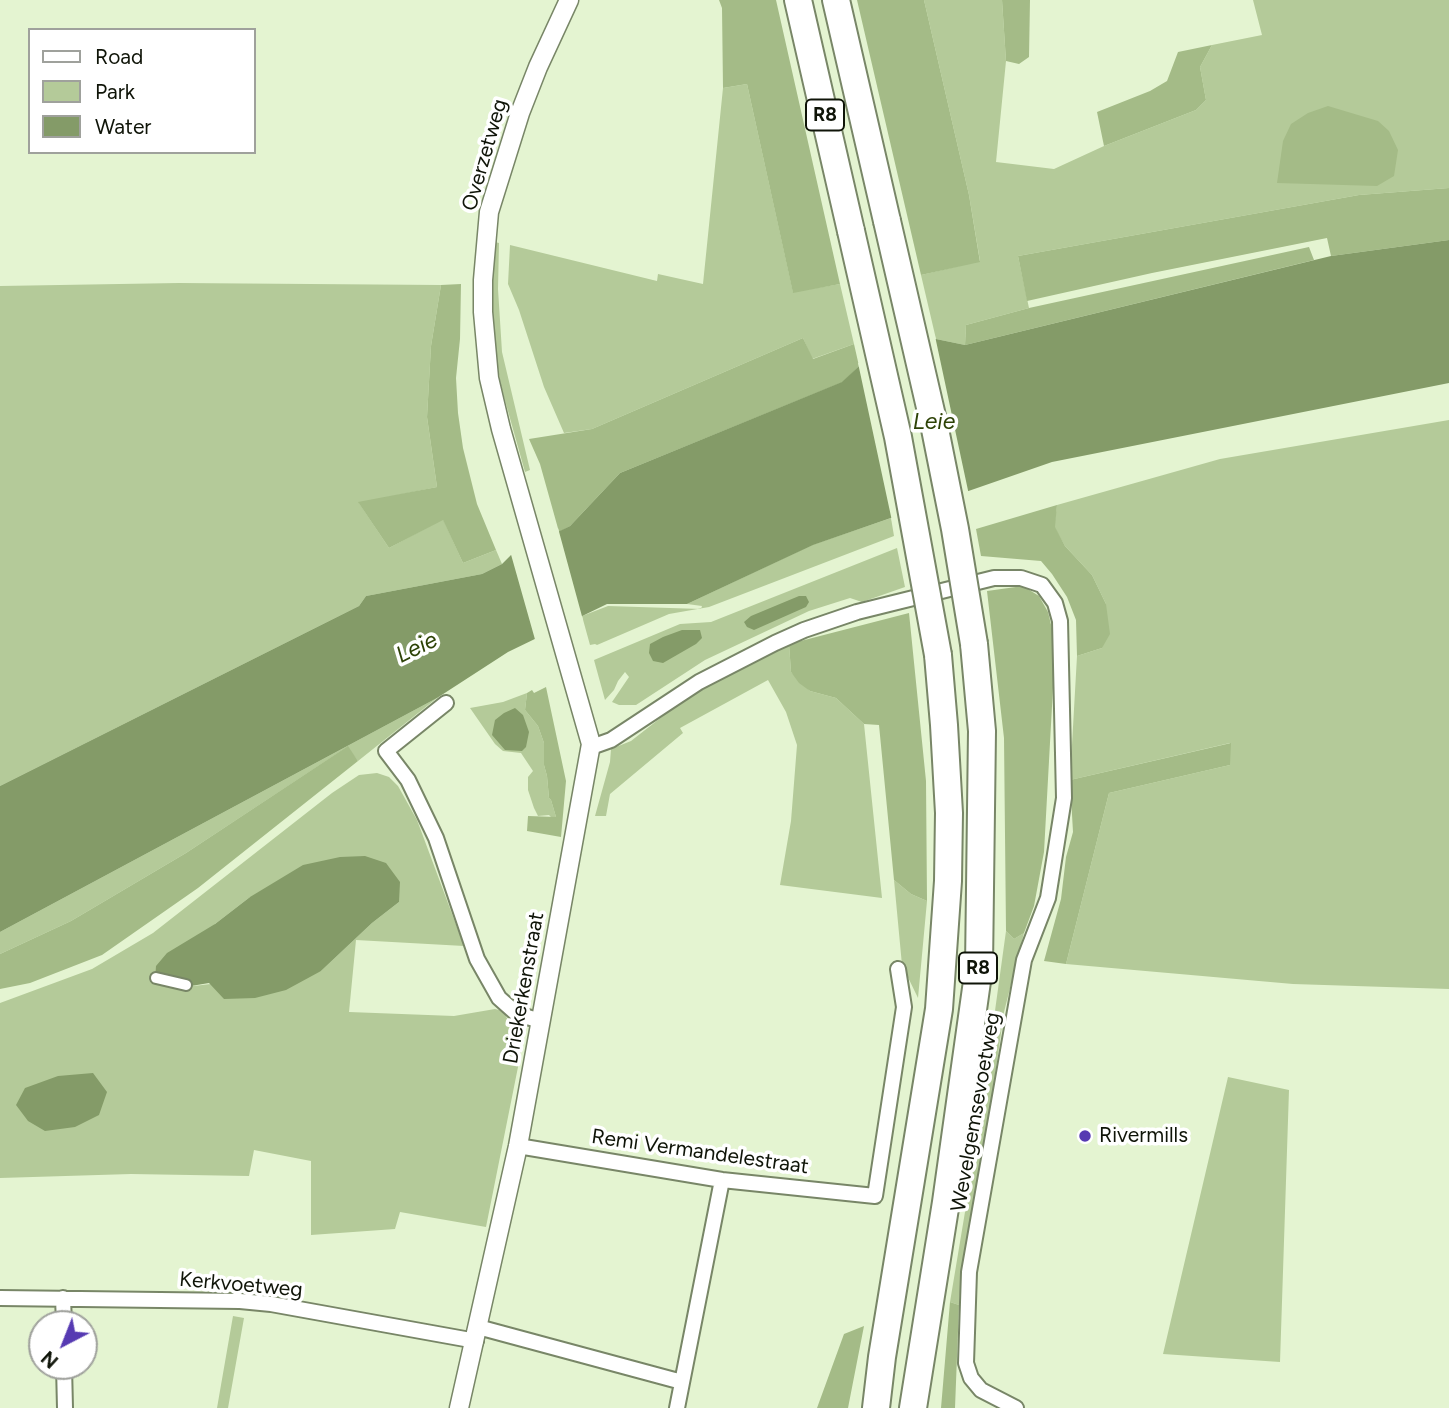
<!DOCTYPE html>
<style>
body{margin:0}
#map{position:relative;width:1449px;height:1408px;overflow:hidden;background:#e4f4d1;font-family:Figtree,sans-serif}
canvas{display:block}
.legend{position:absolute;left:28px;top:28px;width:228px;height:126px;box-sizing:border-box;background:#fff;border:2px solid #9fa19c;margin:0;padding:9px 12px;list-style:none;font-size:21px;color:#0f1408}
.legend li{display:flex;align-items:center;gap:14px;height:35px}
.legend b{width:35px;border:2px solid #9fa19c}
.north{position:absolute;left:28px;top:1310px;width:70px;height:70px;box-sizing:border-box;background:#fff;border:2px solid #9fa19c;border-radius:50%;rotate:222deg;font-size:19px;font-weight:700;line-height:28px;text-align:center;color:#0f1408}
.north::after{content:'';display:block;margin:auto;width:24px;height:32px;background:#563ab2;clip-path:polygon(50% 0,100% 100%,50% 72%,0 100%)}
</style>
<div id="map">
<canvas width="1449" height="1408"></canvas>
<ul class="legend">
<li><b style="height:9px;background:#fff"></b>Road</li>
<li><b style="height:19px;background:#b4ca99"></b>Park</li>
<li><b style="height:19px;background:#849b68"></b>Water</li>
</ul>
<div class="north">N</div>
</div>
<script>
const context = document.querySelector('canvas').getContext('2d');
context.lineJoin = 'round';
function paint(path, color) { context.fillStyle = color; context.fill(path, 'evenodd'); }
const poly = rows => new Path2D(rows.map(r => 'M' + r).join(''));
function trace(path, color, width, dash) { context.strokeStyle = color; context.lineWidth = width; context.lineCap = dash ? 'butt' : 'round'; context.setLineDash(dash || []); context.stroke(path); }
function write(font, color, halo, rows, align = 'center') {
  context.font = font + ' Figtree,sans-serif'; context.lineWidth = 7; context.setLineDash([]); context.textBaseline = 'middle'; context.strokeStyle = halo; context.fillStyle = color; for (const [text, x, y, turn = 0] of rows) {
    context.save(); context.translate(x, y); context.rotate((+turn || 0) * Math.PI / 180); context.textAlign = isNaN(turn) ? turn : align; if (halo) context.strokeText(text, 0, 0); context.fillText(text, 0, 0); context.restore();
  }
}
const green = poly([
 [924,0,1002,0,1006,61,996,162,1054,169,1104,146,1196,110,1206,100,1200,67,1212,45,1262,35,1253,0,1449,0,1449,188,1359,195,1018,256,1029,308,966,325,965,345,936,339,921,275,980,261,969,195],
 [747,84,793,292,840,284,854,344,812,359,803,338,592,429,564,433,544,387,519,310,508,284,510,245,657,281,658,274,703,284,723,88],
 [495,242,499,243,498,289,502,352,530,470,525,472,501,386,495,351,492,293],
 [179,283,441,285,431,346,427,417,437,487,359,503,389,548,443,519,463,563,496,550,502,564,482,574,366,596,359,606,0,786,0,286],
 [1449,420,1449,989,1293,984,1066,964,1109,793,1230,765,1230,743,1070,780,1077,656,1102,648,1106,604,1092,575,1065,546,1054,527,1057,505,1220,459],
 [891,518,894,536,709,607,669,614,597,645,595,644,590,645,582,616,608,606,701,609,702,606,687,604,812,545],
 [897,548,905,587,862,602,850,598,809,611,705,660,636,705,619,705,612,702,629,677,625,672,618,681,614,690,605,700,594,660,680,624,711,622],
 [789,644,791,672,810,691,836,698,864,724,882,898,780,885,791,821,797,745,786,712,768,680,680,728,683,733,610,794,606,816,595,816,610,762,611,749,631,741,677,705,708,686],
 [527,693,525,710,538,726,544,743,544,765,547,776,549,798,551,800,556,817,552,818,549,815,538,816,534,808,528,790,528,777,533,771,521,753,503,751,495,744,470,708,503,702],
 [437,698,358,761,347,747,186,853,71,921,0,954,0,932],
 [377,773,389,777,398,786,417,820,464,946,356,940,349,1012,454,1016,495,1009,503,1011,516,1035,521,1052,486,1227,400,1212,395,1229,311,1235,311,1161,254,1150,249,1176,131,1174,0,1178,0,1003,92,969,153,933,332,793,359,775],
 [250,897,399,902,372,923,321,971,185,987,215,924],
 [894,880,911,894,927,901,918,998,902,965],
 [1006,931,1014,939,1024,933,1004,1012,985,1146,961,1279,959,1305,950,1302,978,1134],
 [1228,1077,1289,1090,1280,1362,1163,1354],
 [233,1316,244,1318,228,1408,217,1408]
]);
const forest = poly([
 [719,0,776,0,840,284,793,293,747,84,723,88,722,8],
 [857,0,924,0,969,195,980,262,921,275],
 [1002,0,1030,0,1029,57,1019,64,1006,61],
 [1212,45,1200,67,1206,100,1196,110,1104,146,1097,112,1150,91,1167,81,1178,52],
 [1328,106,1378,121,1389,131,1398,150,1394,176,1377,186,1277,183,1283,141,1291,124,1308,113],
 [1449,188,1449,240,1331,256,1327,238,1152,273,1027,301,1018,256,1359,195],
 [1309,247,1314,260,965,345,966,325,1029,308],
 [461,284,460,339,456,378,458,413,463,448,477,504,496,550,463,563,443,520,389,548,358,502,437,487,427,417,431,346,441,285],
 [803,338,813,359,854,344,859,366,843,382,620,473,570,526,559,532,540,464,529,439,592,429],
 [1057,505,1055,527,1065,546,1092,575,1106,604,1110,634,1102,648,1077,656,1076,620,1067,597,1052,574,1041,561,981,556,976,529],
 [1023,586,1039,596,1048,612,1053,633,1053,688,1044,852,1034,906,1024,933,1014,939,1006,931,1004,738,987,591],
 [909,613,926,781,927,901,911,894,894,880,879,725,864,724,836,698,810,691,799,683,791,672,789,644],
 [546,687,566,781,561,837,527,831,528,816,556,817,551,800,549,798,547,776,544,765,544,743,538,726,525,710,527,693,532,690,534,693],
 [1231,743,1230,765,1109,793,1066,964,1044,961,1061,899,1066,857,1073,832,1070,780],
 [348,746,358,761,198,888,102,955,30,983,0,989,0,954,71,921,186,853],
 [950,1302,959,1305,955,1408,941,1408],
 [864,1326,848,1408,817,1408,844,1334]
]);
const water = poly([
 [1449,240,1449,383,1052,462,813,545,687,604,607,604,508,652,437,698,0,932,0,786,359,606,366,596,482,574,502,564,511,555,570,526,620,473,842,382,859,366,936,339,965,345,1331,256],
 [799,596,806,596,809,602,806,607,754,630,747,627,744,622,751,616],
 [682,630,700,630,702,638,696,644,663,663,653,661,649,653,650,644,663,637],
 [515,708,523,715,529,732,526,747,522,751,505,750,492,735,495,720,504,713],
 [365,856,386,863,400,882,399,902,372,923,321,971,286,990,255,998,224,999,209,983,185,987,155,980,156,966,167,953,215,924,250,897,303,865,340,857],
 [93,1073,107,1092,99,1115,75,1127,45,1131,28,1121,16,1105,25,1088,58,1076]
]);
const pier = poly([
 [935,336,969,495,892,521,858,363],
 [558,528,583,620,536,643,510,551]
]);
const pedestrian = poly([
 [156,978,186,985]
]);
const minor = poly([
 [446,703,386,751,408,780,436,838,477,959,499,998,517,1014,541,1021],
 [591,744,597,745,611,740,699,682,775,643,804,630,857,612,994,578,1021,578,1042,585,1055,603,1060,621,1064,798,1048,898,1024,960,969,1272,966,1363,971,1378,981,1390,1016,1408],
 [518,1146,722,1180,875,1196,904,1007,898,969],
 [0,1298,240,1301,271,1304,476,1341],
 [63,1298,64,1324],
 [478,1327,682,1382],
 [64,1366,65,1408],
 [677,1408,722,1180]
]);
const tertiary = poly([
 [459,1408,518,1146,591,744,501,429,489,378,483,312,483,280,489,212,520,113,538,67,569,0]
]);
const motorway = poly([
 [798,0,851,231],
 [836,0,887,221],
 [876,1408,882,1357,939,1009,948,881,949,813,944,725,938,655],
 [913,1408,946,1202,979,967,982,731,974,644]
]);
const motorwayBridge = poly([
 [887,221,935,429,955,529,974,644],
 [851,231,898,437,938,655]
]);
const markers = [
 [1085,1136,7,"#563ab2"]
];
const shields = [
 [825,115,38],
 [978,968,38]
];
const shieldNames = [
 ["R8",825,115],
 ["R8",978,968]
];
const streetNames = [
 ["Overzetweg",485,155,-74],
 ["Driekerkenstraat",524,988,-80],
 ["Wevelgemsevoetweg",976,1112,-80],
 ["Remi Vermandelestraat",700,1152,8],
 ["Kerkvoetweg",241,1285,5]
];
const poiNames = [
 ["Rivermills",1099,1136]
];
const waterNames = [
 ["Leie",934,422],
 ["Leie",417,648,-26]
];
paint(green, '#b4ca99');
paint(forest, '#a4bb87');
paint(water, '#849b68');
paint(pier, '#e4f4d1');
trace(pedestrian, '#788667', 14);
trace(minor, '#788667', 18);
trace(tertiary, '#788667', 21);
trace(motorway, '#788667', 30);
trace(pedestrian, '#fff', 10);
trace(minor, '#fff', 14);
trace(tertiary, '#fff', 18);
trace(motorway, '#fff', 26);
trace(motorwayBridge, '#788667', 30, []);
trace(motorwayBridge, '#fff', 26);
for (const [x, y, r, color] of markers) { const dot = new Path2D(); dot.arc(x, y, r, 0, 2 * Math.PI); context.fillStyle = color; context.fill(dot); trace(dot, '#fff', 2.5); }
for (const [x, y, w] of shields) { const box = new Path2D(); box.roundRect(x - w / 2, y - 15.5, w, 31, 5); context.fillStyle = '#fff'; context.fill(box); trace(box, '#0f1408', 2); }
write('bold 19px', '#0f1408', null, shieldNames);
write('21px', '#0f1408', '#fff', streetNames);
write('21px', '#0f1408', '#fff', poiNames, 'left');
write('italic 23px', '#2d4206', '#fff', waterNames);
</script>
